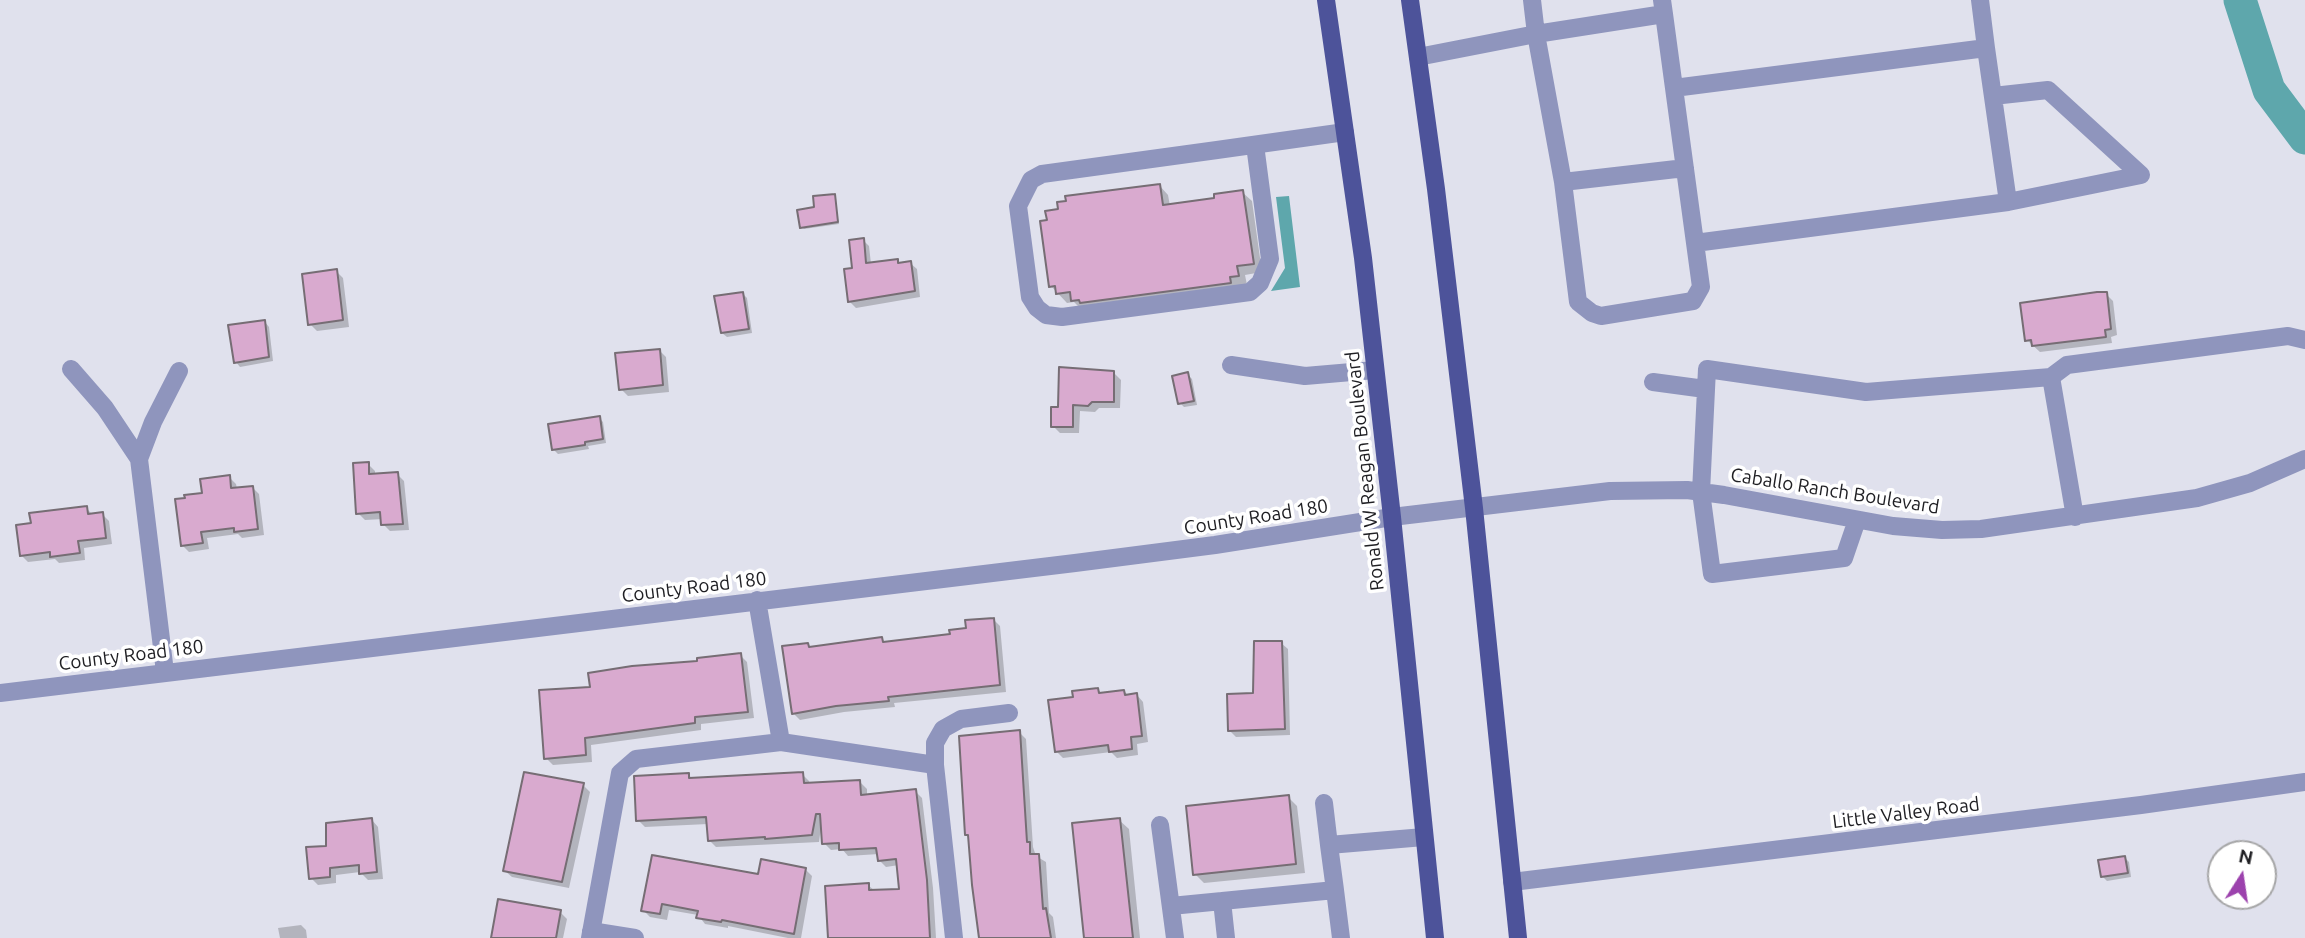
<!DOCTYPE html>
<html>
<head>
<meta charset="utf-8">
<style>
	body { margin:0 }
	#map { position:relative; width:2305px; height:938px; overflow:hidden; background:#e0e1ed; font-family:Ubuntu,sans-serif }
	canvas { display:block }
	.north { position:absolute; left:2207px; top:840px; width:70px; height:70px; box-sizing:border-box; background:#fff; border:2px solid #a6a6a7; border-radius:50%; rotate:12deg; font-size:19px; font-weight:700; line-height:28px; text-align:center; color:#202024 }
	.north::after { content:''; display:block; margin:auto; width:24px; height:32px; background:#9c42ad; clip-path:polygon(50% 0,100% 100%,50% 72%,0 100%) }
</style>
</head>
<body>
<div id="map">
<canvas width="2305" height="938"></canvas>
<div class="north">N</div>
</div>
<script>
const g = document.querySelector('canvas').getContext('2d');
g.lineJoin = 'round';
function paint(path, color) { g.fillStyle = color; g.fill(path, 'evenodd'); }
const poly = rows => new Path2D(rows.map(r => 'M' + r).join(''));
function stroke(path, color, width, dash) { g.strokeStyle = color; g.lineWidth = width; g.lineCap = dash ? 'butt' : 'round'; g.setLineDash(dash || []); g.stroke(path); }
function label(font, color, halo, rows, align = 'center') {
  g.font = font + ' Ubuntu,sans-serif'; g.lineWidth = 7; g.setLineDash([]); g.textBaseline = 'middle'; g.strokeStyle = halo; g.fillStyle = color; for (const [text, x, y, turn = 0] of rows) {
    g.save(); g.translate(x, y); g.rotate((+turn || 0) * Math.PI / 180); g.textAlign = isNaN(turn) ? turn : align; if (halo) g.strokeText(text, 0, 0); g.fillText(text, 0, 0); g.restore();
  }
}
const water = poly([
	[1289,196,1300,287,1271,291,1285,268,1276,197]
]);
const shadow = poly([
	[1159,185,1168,195,1170,206,1216,199,1242,192,1252,201,1262,272,1245,275,1247,285,1082,310,1074,302,1067,303,1051,286],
	[834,195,839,224,804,229,802,227,816,208],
	[863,240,869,246,871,264,897,261,901,264,910,263,917,269,920,297,856,308,850,302],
	[336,271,343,278,349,327,317,331,310,324],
	[743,294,747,298,752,333,727,337,722,333],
	[2106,294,2113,301,2117,335,2111,337,2112,343,2040,352,2027,340],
	[265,322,269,327,273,361,240,367,236,362],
	[659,350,666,357,669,392,628,396,621,389],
	[1114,373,1121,380,1120,408,1099,408,1095,412,1080,411,1079,433,1060,433,1053,426,1060,409],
	[1187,374,1192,379,1197,405,1184,407,1180,403],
	[599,418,603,422,606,443,588,446,589,449,558,454,553,449],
	[368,464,375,471,375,475,397,474,404,481,409,530,390,531,383,524,383,519,365,520,358,513],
	[229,477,236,484,237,489,252,487,259,494,264,535,242,538,238,534,207,538,209,549,189,552,182,545,204,494],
	[86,508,93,515,102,514,109,521,112,544,84,548,85,560,59,563,55,559,28,562,21,555,33,524],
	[993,619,1000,626,1006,692,894,703,895,707,844,712,800,720,793,713,808,645,812,649,882,639,885,643,951,636],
	[1281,643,1288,649,1290,735,1236,737,1230,731,1255,695],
	[740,655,747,662,754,718,701,724,701,730,591,745,592,762,553,765,546,758,592,688,699,662],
	[1098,690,1102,694,1124,691,1129,696,1137,695,1143,702,1148,742,1137,744,1138,755,1117,758,1111,752,1063,758,1056,751,1075,699],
	[1019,732,1026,739,1033,847,1036,856,1046,862,1049,913,1053,917,1056,938,981,938,970,838,967,834],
	[802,774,809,781,810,784,860,782,867,789,867,796,915,791,922,798,933,888,936,938,830,938,868,885,876,892,901,891,899,865,886,867,879,860,879,854,848,856,842,849,831,850,824,843,821,827,819,842,716,847,709,840,708,824,645,827,638,820,689,775,693,780],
	[583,785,590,792,569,888,512,877,505,871],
	[1288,797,1297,806,1305,873,1204,883,1195,874],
	[372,820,378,827,383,879,368,880,360,872,336,875,336,883,318,885,311,878],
	[1119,820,1129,829,1140,938,1086,938],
	[653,857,760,876,805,869,812,876,801,938,788,938,728,926,728,928,705,924,698,915,669,910,667,920,650,917,643,910],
	[2125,858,2129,862,2131,877,2107,881,2102,876],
	[560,912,567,919,563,938,492,938],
	[301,925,306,930,307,938,280,938,278,928]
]);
const river = poly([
	[2240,0,2269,90,2305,138]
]);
const building = poly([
	[1160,184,1163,205,1214,198,1214,194,1243,190,1254,264,1237,266,1239,276,1230,277,1231,283,1080,303,1079,300,1071,301,1070,292,1056,294,1055,286,1049,287,1040,221,1047,220,1045,211,1058,209,1057,202,1066,201,1065,196,1160,184],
	[835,194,838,222,800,228,797,210,814,207,813,196,835,194],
	[864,238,866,263,898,259,898,263,911,261,915,291,848,302,844,269,852,268,849,240,864,238],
	[337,269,343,320,308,325,302,274,337,269],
	[743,292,749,329,721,333,714,296,743,292],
	[2097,292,2107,292,2111,329,2105,330,2106,337,2032,346,2031,340,2025,341,2020,303,2097,292],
	[265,320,269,357,234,363,228,325,265,320],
	[660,349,663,385,619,390,615,353,660,349],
	[1059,367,1114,371,1114,402,1092,402,1088,406,1073,405,1073,427,1051,427,1051,407,1058,407,1059,367],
	[1188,372,1194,401,1178,404,1172,376,1188,372],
	[600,416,603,439,585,442,585,445,552,450,548,424,600,416],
	[369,462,369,474,398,472,403,524,381,525,380,512,356,514,353,463,369,462],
	[230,475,231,488,253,486,258,529,234,532,234,528,201,532,203,543,181,546,175,499,185,498,184,495,202,493,200,479,230,475],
	[87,506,88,514,103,512,106,538,78,541,80,553,50,557,50,552,20,556,16,525,31,523,29,513,87,506],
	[994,618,1000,685,888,697,889,701,836,706,792,714,782,646,808,643,809,647,882,637,883,642,950,634,949,630,966,628,965,620,994,618],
	[1254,641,1282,641,1285,729,1228,731,1227,694,1253,693,1254,641],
	[741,653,748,712,695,717,695,723,585,738,586,755,544,759,539,690,590,687,588,673,632,666,697,661,697,658,741,653],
	[1098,688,1099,693,1124,690,1125,695,1137,693,1142,736,1131,737,1132,749,1109,752,1108,745,1055,752,1048,700,1073,697,1072,691,1098,688],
	[1020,730,1027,842,1030,842,1030,854,1039,854,1043,909,1046,908,1051,938,979,938,972,885,968,835,965,835,959,736,1020,730],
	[524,772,584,783,562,882,503,871,524,772],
	[803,772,804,783,860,780,861,795,916,789,927,880,930,938,828,938,825,886,869,883,869,890,899,889,896,859,878,861,876,848,839,850,839,843,822,844,820,814,816,814,812,835,765,839,765,837,708,841,706,817,636,821,634,776,689,773,689,778,803,772],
	[1289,795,1296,864,1193,875,1186,806,1289,795],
	[372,818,377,872,359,874,359,865,330,868,330,877,309,879,306,847,326,846,326,823,372,818],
	[1120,818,1133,938,1084,938,1072,823,1120,818],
	[652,855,758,874,761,859,806,868,794,934,722,920,721,922,696,918,698,911,662,904,660,914,641,911,652,855],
	[2125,856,2128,873,2101,877,2098,860,2125,856],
	[498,899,561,910,556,938,491,938,498,899]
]);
const minor = poly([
	[1662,0,1664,14,1674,88,1701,287,1693,301,1601,316,1592,313,1578,302,1563,182,1536,34,1664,14],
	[1980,0,1986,48],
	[1418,57,1536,34,1532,0],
	[1674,88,1986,48,2008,202,1695,243],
	[1993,96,2048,90,2141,175,2008,202],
	[1255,145,1270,259,1260,283,1250,292,1062,317,1046,315,1037,308,1030,297,1018,206,1031,180,1042,174,1217,150,1345,132],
	[1563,182,1685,168],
	[1231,365,1305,376,1375,370],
	[71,369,105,408,139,459,165,672],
	[1653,382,1705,389],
	[139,459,153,422,179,371],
	[2075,517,2051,377,2067,365,2288,336,2305,340],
	[1857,520,1844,558,1712,574,1701,492,1707,369,1866,392,2051,377],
	[757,600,781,742],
	[0,693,1075,563,1215,545,1392,517,1610,491,1687,490,1724,495,1893,526,1942,530,1981,529,2197,498,2250,483,2305,459],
	[935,765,935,743,943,729,961,719,1009,713],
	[1324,803,1329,845],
	[1160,825,1175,938],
	[1512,882,2141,805,2305,782],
	[1335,890,1341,938],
	[1222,901,1226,938],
	[1171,906,1335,890,1329,845,1424,837],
	[591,931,635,938],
	[590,938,620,773,636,759,781,742,935,765,954,938]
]);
const major = poly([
	[1326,0,1363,258,1392,517,1435,938],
	[1410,0,1436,189,1474,508,1518,938]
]);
const streetNames = [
	["Ronald W Reagan Boulevard",1365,471,-96],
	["Caballo Ranch Boulevard",1835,491,9],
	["County Road 180",1256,517,-9],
	["County Road 180",694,587,-7],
	["County Road 180",131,655,-7],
	["Little Valley Road",1906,813,-7]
];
paint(water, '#5ea7ac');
paint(shadow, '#0003');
stroke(river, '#5ea7ac', 33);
paint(building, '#d9aacf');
stroke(building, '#766d74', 2);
stroke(minor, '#8f95bd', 18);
stroke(major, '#4d539a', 18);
label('19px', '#202024', '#fff', streetNames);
</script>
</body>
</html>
